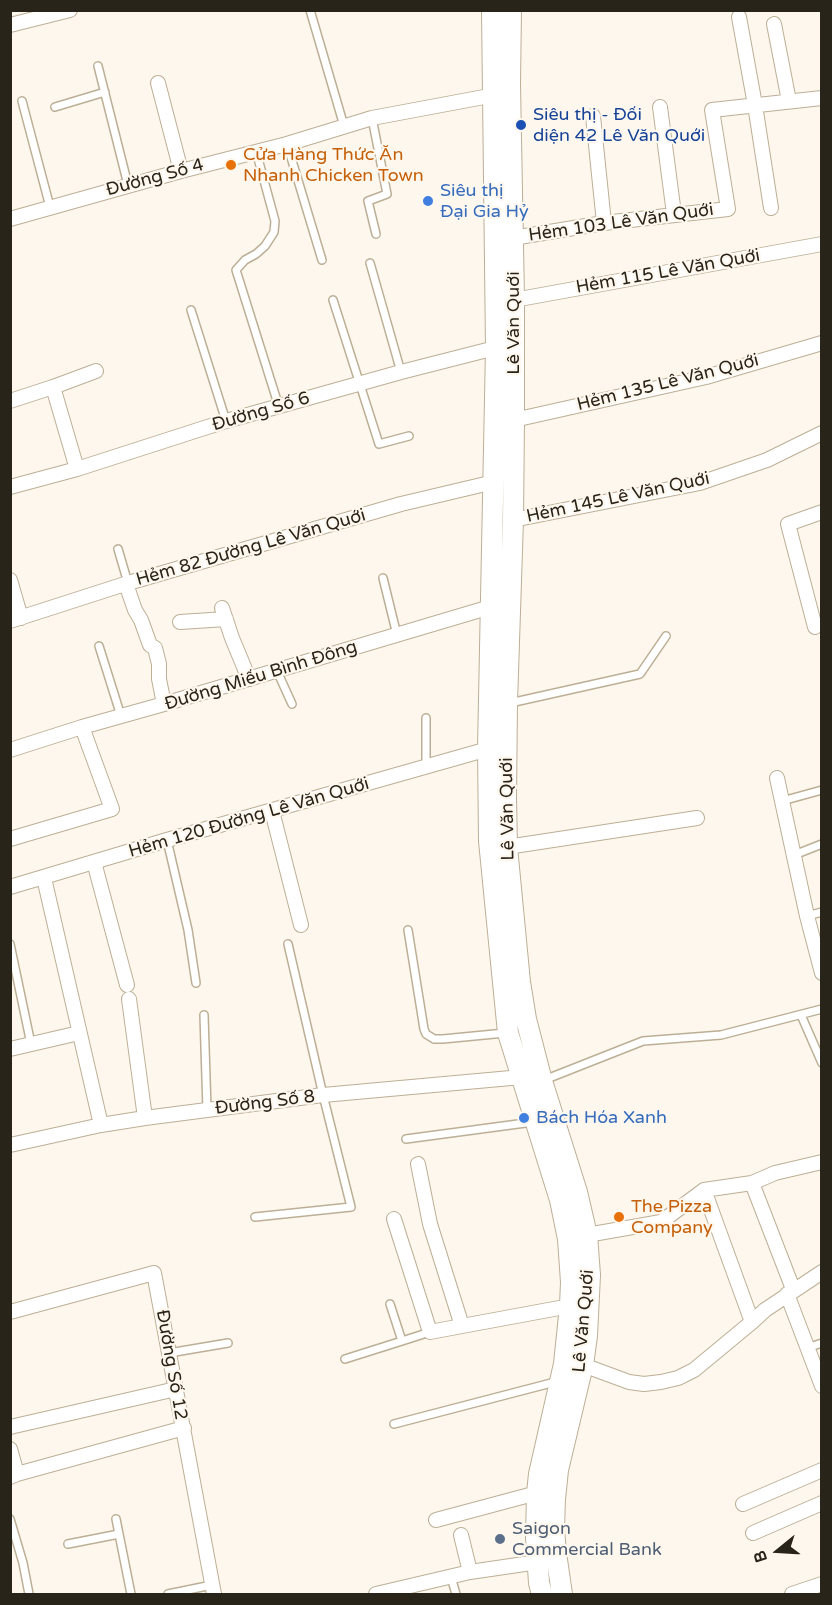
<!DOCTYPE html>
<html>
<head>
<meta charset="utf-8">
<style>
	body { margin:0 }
	#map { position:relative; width:832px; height:1605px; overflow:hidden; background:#fdf7ed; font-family:"Varela Round",sans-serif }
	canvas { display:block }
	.frame { position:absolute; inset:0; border:12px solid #29241a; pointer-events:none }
	.north { position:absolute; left:748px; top:1521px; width:60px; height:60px; -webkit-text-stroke:4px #fdf7ed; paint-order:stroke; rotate:252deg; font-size:16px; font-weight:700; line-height:24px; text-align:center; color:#29241a }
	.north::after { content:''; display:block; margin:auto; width:21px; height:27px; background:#29241a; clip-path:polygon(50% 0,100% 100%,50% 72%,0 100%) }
</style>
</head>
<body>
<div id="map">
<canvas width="832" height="1605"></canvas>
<div class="frame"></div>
<div class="north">B</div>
</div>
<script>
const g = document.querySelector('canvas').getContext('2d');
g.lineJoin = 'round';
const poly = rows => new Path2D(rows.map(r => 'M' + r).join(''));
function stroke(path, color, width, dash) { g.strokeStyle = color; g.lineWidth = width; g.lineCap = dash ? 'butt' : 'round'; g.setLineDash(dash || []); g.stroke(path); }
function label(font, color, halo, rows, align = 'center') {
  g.font = font + ' "Varela Round",sans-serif'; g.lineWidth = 4.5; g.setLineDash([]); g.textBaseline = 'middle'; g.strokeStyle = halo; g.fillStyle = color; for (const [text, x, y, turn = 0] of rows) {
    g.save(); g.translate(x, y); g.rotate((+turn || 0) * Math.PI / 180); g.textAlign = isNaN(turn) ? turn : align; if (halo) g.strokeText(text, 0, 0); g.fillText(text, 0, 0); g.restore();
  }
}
const lane = poly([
	[310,10,344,126],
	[98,66,128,185],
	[22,101,50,207],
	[55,107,105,92],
	[372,118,387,194,368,201,376,234],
	[287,144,322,260],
	[256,151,275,221,274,232,265,246,256,254,245,260,236,270,279,407],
	[370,263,401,372],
	[333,300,379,444,409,436],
	[191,310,226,421],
	[118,549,128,583],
	[383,578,397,635],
	[99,646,121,716],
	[277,671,292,704],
	[510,703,640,674,666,636],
	[426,718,426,768],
	[782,801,822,790],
	[167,840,188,930,196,983],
	[794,855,822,844],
	[807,916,822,912],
	[408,930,424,1029,426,1034,434,1039,443,1039,505,1033],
	[10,944,31,1044],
	[204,1015,207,1110],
	[801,1015,822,1063],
	[544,1080,643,1041,721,1035,822,1009],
	[406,1139,533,1122],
	[255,1217,351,1207,323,1095,288,944],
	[390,1304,402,1341,430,1332],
	[807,1348,822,1343],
	[169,1353,228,1343],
	[345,1359,402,1341],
	[394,1424,559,1381],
	[10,1519,23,1563,29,1594],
	[116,1519,131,1594],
	[68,1544,119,1534],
	[451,1577,456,1594],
	[168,1594,212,1585]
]);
const street = poly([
	[739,17,755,105,771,208],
	[774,24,789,101],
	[10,25,70,10],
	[158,83,181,171],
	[660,107,674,214],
	[593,116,604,223],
	[10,219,181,171,287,144,372,118,500,94],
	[513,238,604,223,728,209,712,110,822,98],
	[514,300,822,244],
	[10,401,53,387],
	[514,420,706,377,822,343],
	[77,469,53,387,96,371],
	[10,487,77,469,226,421,401,372,503,346],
	[513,520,700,483,767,460,822,433],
	[10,580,21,618],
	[126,584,135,610,141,620,150,645,155,648,159,664,159,679,164,704],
	[222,608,232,638,249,679],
	[10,621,128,583,401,504,494,482],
	[180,622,226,619],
	[815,627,788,524,822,512],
	[10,750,82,727,164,704,497,605],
	[777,778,807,916,822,973],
	[272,811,301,925],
	[10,839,112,809,82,727],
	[507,847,697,818],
	[94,862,127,985],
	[44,878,101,1125],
	[10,887,167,840,488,749],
	[129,999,145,1118],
	[10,1049,79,1033],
	[10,1145,101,1125,145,1118,323,1095,522,1077],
	[418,1164,430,1224,462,1326,570,1306],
	[752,1183,793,1289],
	[704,1190,752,1322],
	[394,1219,430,1332,462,1326],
	[587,1235,661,1222,704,1190,752,1183,775,1173,822,1162],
	[787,1294,822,1386],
	[10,1312,154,1273,214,1594],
	[583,1365,629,1382,644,1384,661,1382,678,1378,694,1370,752,1322,765,1310,822,1272],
	[10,1427,176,1389],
	[10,1449,17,1474],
	[10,1477,17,1474,184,1428],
	[743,1504,822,1470],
	[436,1520,537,1493],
	[753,1533,822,1503],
	[461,1535,470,1572],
	[376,1594,470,1572,538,1562],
	[792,1594,822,1584]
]);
const secondary = poly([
	[492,10,496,348,488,749,489,841,508,1033,560,1200,568,1239,571,1282,570,1306,564,1364,539,1474,537,1493,536,1538,539,1583,542,1594],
	[511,10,510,84,514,300,514,420,513,520,507,703,506,798,507,847,520,982,526,1019,542,1081,577,1192,587,1235,590,1275,587,1336,583,1365,558,1470,555,1499,554,1529,556,1553,562,1594]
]);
const markers = [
	[521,125,6,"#1a4fb4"],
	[231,165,6,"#e8710a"],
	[428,201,6,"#3f7fe0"],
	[524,1118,6,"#3f7fe0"],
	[619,1217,6,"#e8710a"],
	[500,1539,6,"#5c6f8a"]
];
const transitNames = [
	["Siêu thị - Đối",533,115],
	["diện 42 Lê Văn Quới",533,136]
];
const foodNames = [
	["Cửa Hàng Thức Ăn",243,155],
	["Nhanh Chicken Town",243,176],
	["The Pizza",631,1207],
	["Company",631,1228]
];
const streetNames = [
	["Đường Số 4",155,178,-15],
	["Hẻm 103 Lê Văn Quới",621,223,-8],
	["Hẻm 115 Lê Văn Quới",668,272,-10],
	["Lê Văn Quới",514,323,-90],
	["Hẻm 135 Lê Văn Quới",668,383,-14],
	["Đường Số 6",261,412,-16],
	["Hẻm 145 Lê Văn Quới",618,498,-12],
	["Hẻm 82 Đường Lê Văn Quới",251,548,-16],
	["Đường Miếu Bình Đông",261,676,-17],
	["Lê Văn Quới",508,809,-91],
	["Hẻm 120 Đường Lê Văn Quới",249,818,-16],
	["Đường Số 8",265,1103,-7],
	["Lê Văn Quới",584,1321,-85],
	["Đường Số 12",171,1365,80]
];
const shopNames = [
	["Siêu thị",440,191],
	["Đại Gia Hỷ",440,212],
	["Bách Hóa Xanh",536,1118]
];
const serviceNames = [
	["Saigon",512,1529],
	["Commercial Bank",512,1550]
];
stroke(lane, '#bdaf96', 10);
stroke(street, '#bdaf96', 16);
stroke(secondary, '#bdaf96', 22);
stroke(lane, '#fff', 7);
stroke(street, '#fff', 14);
stroke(secondary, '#fff', 20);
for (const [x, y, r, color] of markers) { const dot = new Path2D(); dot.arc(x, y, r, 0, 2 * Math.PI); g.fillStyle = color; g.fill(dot); stroke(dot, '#fdf7ed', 2); }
label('18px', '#164399', '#fdf7ed', transitNames, 'left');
label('18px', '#c56008', '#fdf7ed', foodNames, 'left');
label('18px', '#29241a', '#fdf7ed', streetNames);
label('18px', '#366cbe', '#fdf7ed', shopNames, 'left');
label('18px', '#4e5e75', '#fdf7ed', serviceNames, 'left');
</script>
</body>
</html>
